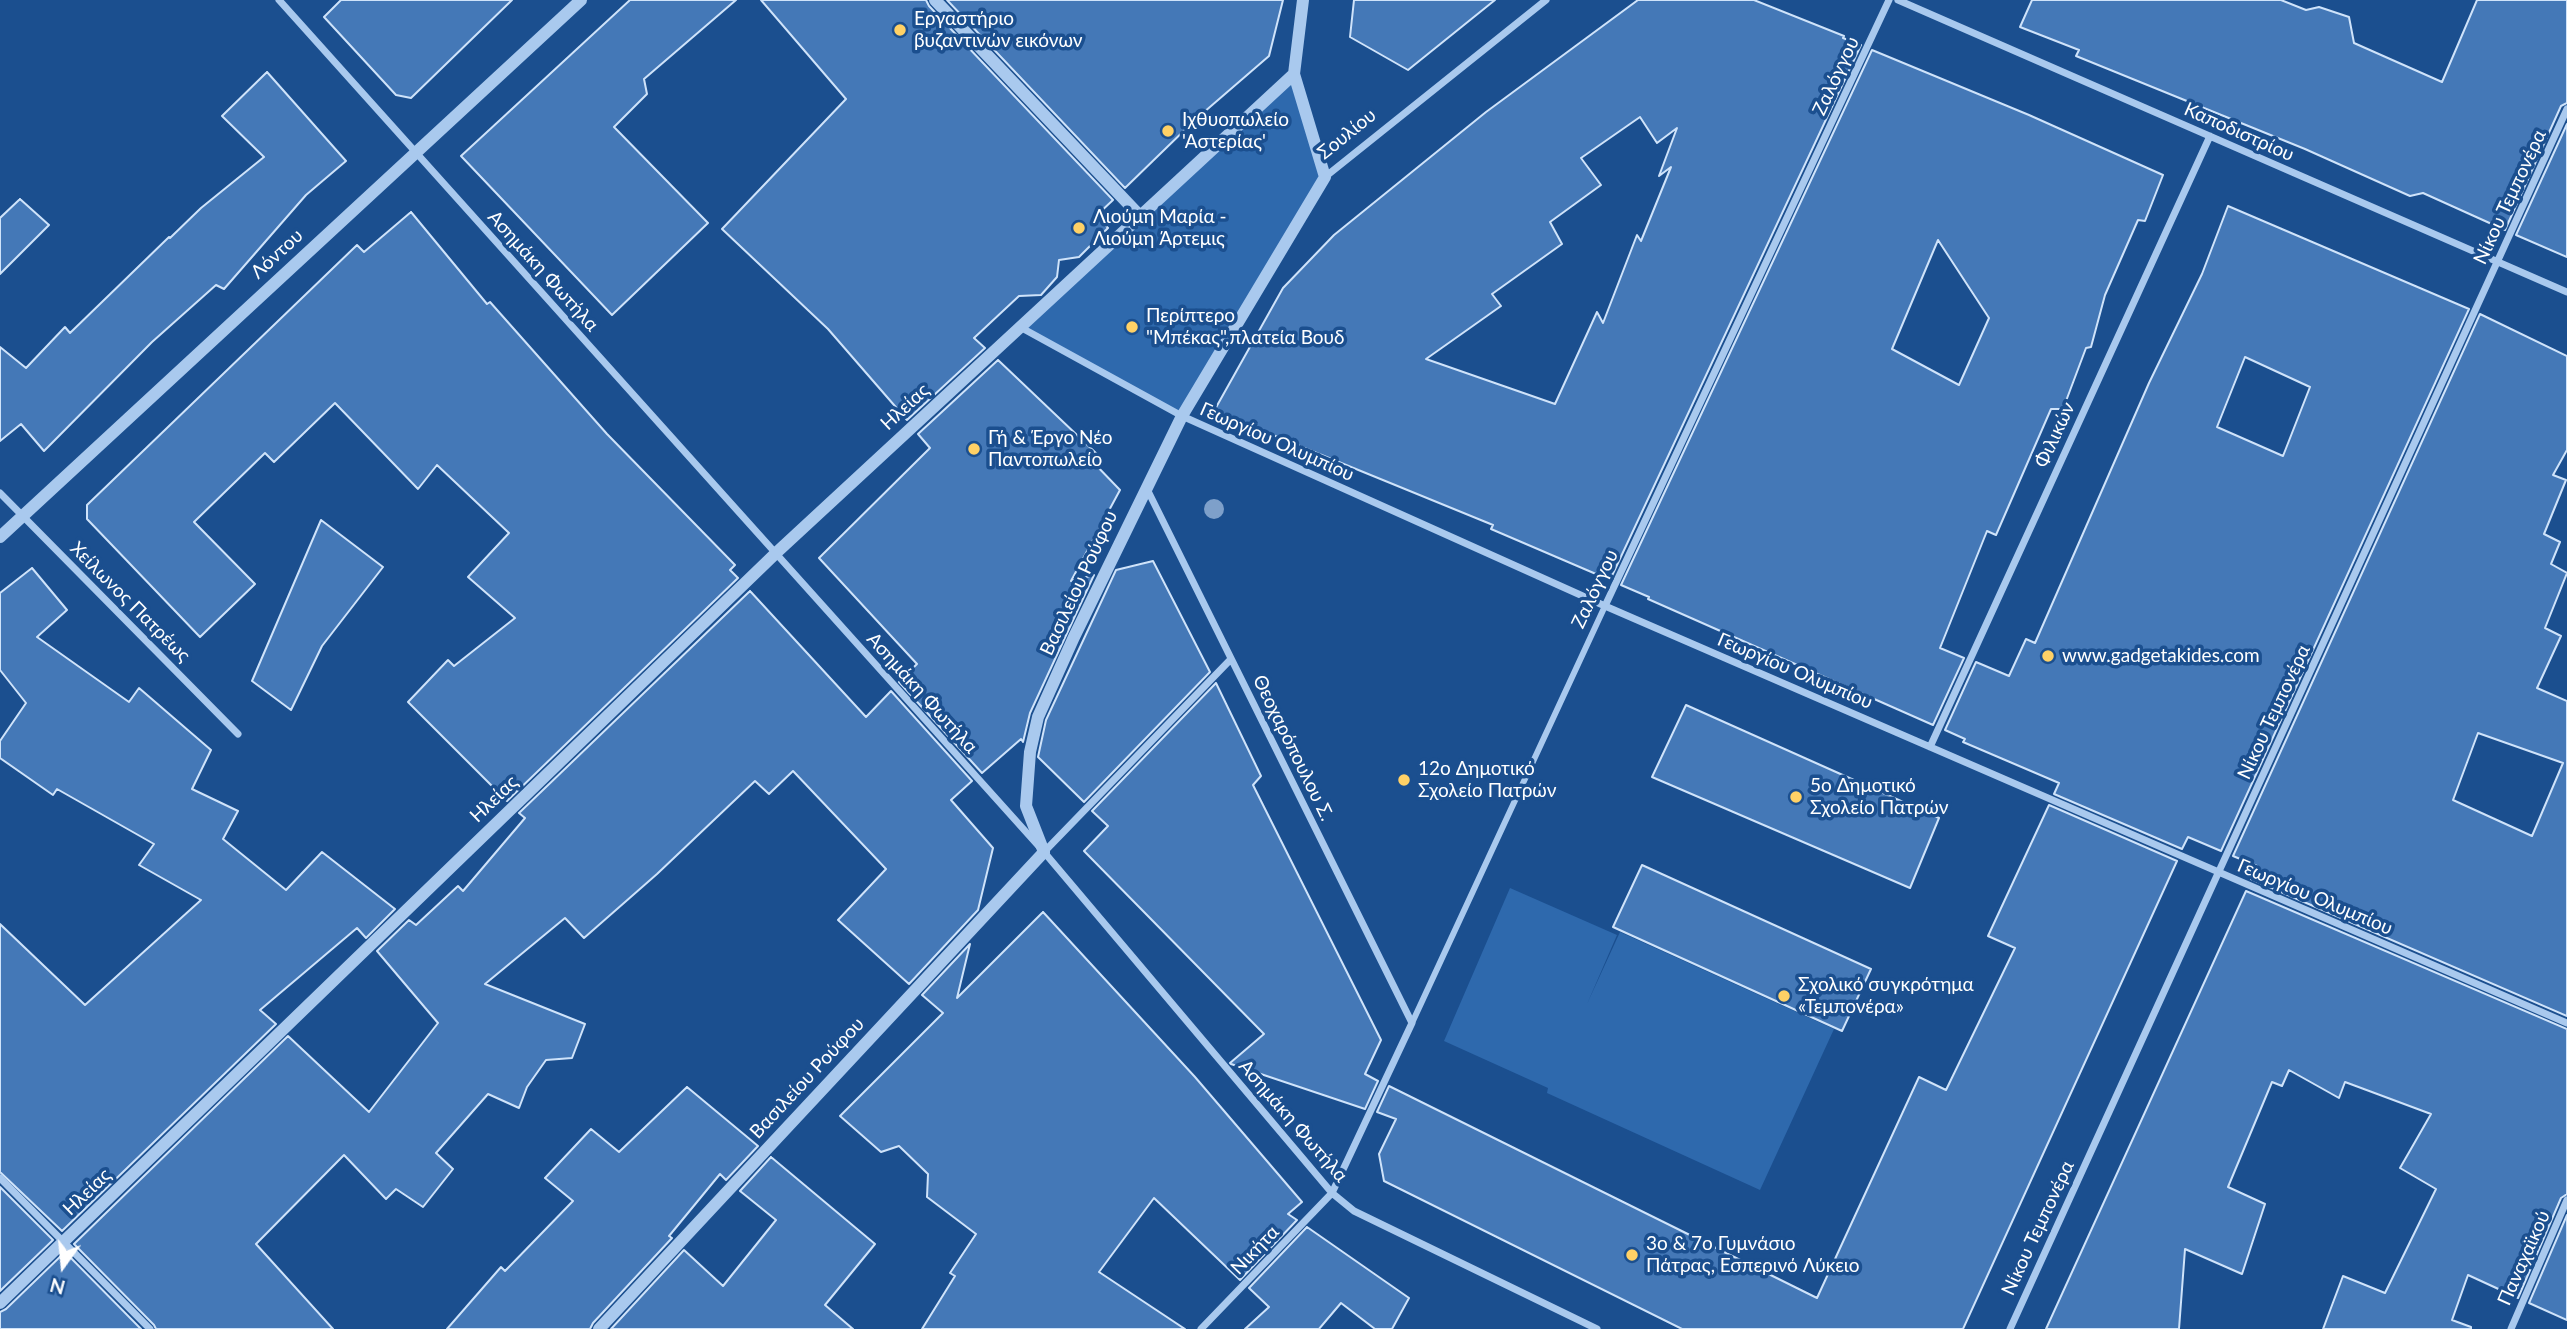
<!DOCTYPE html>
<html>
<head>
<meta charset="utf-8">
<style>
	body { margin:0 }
	#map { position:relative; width:2567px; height:1329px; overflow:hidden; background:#1b4f8f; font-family:Lato,sans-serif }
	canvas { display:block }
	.north { position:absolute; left:28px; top:1231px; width:70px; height:70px; -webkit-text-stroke:5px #1b4f8f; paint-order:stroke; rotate:195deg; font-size:19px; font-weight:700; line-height:28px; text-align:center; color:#fff }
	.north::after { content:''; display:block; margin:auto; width:24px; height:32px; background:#fff; clip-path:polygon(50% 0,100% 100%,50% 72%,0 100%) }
</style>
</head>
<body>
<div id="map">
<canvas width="2567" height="1329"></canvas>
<div class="north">N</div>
</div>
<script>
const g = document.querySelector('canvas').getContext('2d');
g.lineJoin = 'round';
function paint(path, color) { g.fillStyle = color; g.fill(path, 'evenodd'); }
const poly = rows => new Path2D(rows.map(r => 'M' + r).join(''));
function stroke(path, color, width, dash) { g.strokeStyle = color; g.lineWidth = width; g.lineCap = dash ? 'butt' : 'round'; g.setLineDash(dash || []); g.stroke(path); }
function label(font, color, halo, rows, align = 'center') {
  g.font = font + ' Lato,sans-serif'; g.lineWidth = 7; g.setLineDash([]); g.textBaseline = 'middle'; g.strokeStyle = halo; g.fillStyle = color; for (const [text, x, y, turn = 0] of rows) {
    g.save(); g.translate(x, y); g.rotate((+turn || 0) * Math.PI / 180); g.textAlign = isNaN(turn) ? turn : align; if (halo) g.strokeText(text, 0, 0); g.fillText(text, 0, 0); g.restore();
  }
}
const green = poly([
	[1294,74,1325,177,1182,416,1020,327],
	[1510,888,1617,935,1587,1004,1620,932,1834,1029,1760,1190,1547,1093,1548,1088,1444,1041]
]);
const building = poly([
	[341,0,512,0,411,98,396,95,324,17,341,0],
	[630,0,736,0,644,79,647,94,614,127,708,223,612,315,461,156,630,0],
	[761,0,926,0,929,6,1113,200,1097,215,1108,228,1079,257,1059,260,1057,277,1041,295,1019,296,974,338,985,348,907,420,828,329,722,229,846,99,761,0],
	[947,0,1283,0,1269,56,1196,119,1125,188,947,0],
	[1354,0,1495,0,1408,70,1350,37,1354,0],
	[1638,0,1754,0,1844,36,1843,38,1861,45,1610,580,1491,529,1493,525,1214,411,1283,288,1334,235,1486,112,1638,0],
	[1640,117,1657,143,1677,128,1659,176,1671,167,1641,241,1637,235,1603,323,1597,312,1555,404,1426,359,1501,306,1492,294,1562,244,1550,222,1601,185,1581,158,1640,117],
	[2032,0,2281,0,2306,10,2319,7,2349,17,2354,43,2442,82,2477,0,2567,0,2567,103,2561,106,2505,230,2423,193,2410,196,2305,149,2076,56,2079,50,2020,27,2032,0],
	[1872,50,2029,115,2163,175,2145,221,2138,220,2105,295,2091,347,2086,348,2063,409,2051,409,1996,535,1987,531,1940,648,1964,658,1933,725,1648,599,1649,597,1621,585,1872,50],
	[1938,240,1989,318,1959,385,1892,349,1938,240],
	[267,72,346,161,306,195,224,289,216,285,152,342,44,451,21,424,0,441,0,347,26,368,65,327,70,333,169,237,170,238,201,208,264,157,222,116,267,72],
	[2567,124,2567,257,2516,235,2567,124],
	[20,199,49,225,0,274,0,218,20,199],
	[2228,206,2469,309,2221,851,2188,837,2182,849,2054,794,2059,783,1963,742,1965,739,1945,730,1976,662,2009,676,2026,639,2035,643,2149,383,2202,274,2228,206],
	[2245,357,2310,387,2283,456,2217,427,2245,357],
	[411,212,487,304,490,302,607,434,735,565,730,570,738,578,507,801,408,702,448,660,454,666,515,618,468,577,509,533,437,465,418,489,335,403,274,462,265,453,194,522,255,584,200,637,87,519,87,505,357,245,364,252,411,212],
	[2480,314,2567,356,2567,450,2553,475,2566,480,2544,534,2560,542,2551,564,2567,573,2545,628,2561,636,2537,688,2567,701,2567,1016,2251,879,2257,866,2233,856,2480,314],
	[2478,733,2563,763,2532,836,2453,800,2478,733],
	[998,360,1098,455,1092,461,1120,490,1071,581,1094,575,1030,713,1023,742,1021,739,982,773,899,682,917,664,819,558,930,448,918,434,998,360],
	[321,520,383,567,322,646,291,710,252,681,321,520],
	[1153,561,1210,672,1084,802,1038,757,1046,720,1116,570,1153,561],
	[32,568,67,610,37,637,129,702,139,688,211,750,192,789,238,811,223,839,286,890,322,852,395,909,366,938,357,928,260,1010,276,1024,62,1231,0,1172,0,924,85,1005,201,900,139,865,154,844,57,789,53,795,0,758,0,741,26,703,0,670,0,593,32,568],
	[750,591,866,717,891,691,972,781,951,800,993,848,978,910,909,984,838,920,886,869,793,771,769,794,755,781,657,874,584,938,565,918,485,984,585,1024,572,1058,546,1060,527,1087,519,1108,488,1094,436,1153,453,1169,423,1207,396,1189,386,1199,344,1155,256,1244,333,1329,156,1329,154,1325,74,1244,288,1036,369,1112,438,1023,377,951,409,920,416,925,458,886,463,891,525,818,519,813,750,591],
	[1216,683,1261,776,1253,785,1381,1040,1365,1074,1378,1081,1365,1109,1231,1064,1230,1063,1264,1034,1084,851,1108,826,1092,811,1216,683],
	[1686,705,1939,818,1910,888,1652,777,1686,705],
	[2049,805,2177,861,1963,1329,1682,1329,1384,1181,1379,1154,1396,1119,1377,1112,1389,1086,1817,1298,1919,1077,1946,1090,2015,948,1988,936,2049,805],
	[1642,865,1871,969,1842,1031,1613,927,1642,865],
	[2246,891,2567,1029,2567,1194,2561,1198,2518,1298,2468,1275,2452,1320,2471,1327,2471,1329,2323,1329,2343,1276,2385,1293,2436,1189,2400,1168,2431,1114,2345,1082,2339,1098,2289,1070,2282,1086,2272,1082,2228,1187,2265,1204,2242,1274,2185,1249,2179,1329,2046,1329,2246,891],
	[1043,912,1195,1077,1302,1202,1288,1214,1297,1220,1240,1280,1154,1198,1099,1272,1185,1329,922,1329,955,1276,950,1273,976,1234,927,1197,928,1174,899,1146,881,1152,840,1116,943,1013,922,995,970,944,957,998,1043,912],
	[687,1087,758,1146,726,1180,720,1174,669,1236,672,1238,593,1323,590,1329,447,1329,501,1267,505,1271,573,1201,545,1178,591,1129,619,1152,687,1087],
	[771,1157,875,1244,825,1305,853,1329,611,1329,684,1250,723,1286,776,1220,740,1191,771,1157],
	[0,1187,53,1240,0,1291,0,1187],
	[2567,1215,2567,1320,2529,1303,2567,1215],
	[1307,1227,1409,1298,1392,1329,1375,1329,1341,1303,1319,1329,1245,1329,1269,1307,1249,1288,1307,1227],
	[65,1252,141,1329,0,1329,0,1312,6,1309,65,1252]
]);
const pedestrian = poly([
	[1412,1023,1605,606]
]);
const minor = poly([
	[279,0,1044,852,1332,1193,1354,1211,1597,1329],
	[1898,0,2567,292],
	[1325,177,1546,0],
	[1020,327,1182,416,1605,606,2567,1023],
	[1146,487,1412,1023,1332,1193,1201,1329],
	[0,493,238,734],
	[1605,606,1889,0],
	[1930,747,2210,136],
	[1044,852,1231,659],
	[0,1178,150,1329],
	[2010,1329,2567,109],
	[2511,1329,2567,1200]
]);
const tertiary = poly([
	[935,0,1139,215],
	[0,537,581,0],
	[0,1303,776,553,1294,74],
	[599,1329,1044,852,1026,806,1030,752,1038,717,1074,637,1182,416,1325,177,1294,74,1303,0]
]);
const trees = [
	[1214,509]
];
const markers = [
	[900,30,7,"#ffd166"],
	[1168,131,7,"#ffd166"],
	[1079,228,7,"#ffd166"],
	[1132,327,7,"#ffd166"],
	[974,449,7,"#ffd166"],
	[2048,656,7,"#ffd166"],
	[1404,780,7,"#ffd166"],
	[1796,797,7,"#ffd166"],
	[1784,996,7,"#ffd166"],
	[1632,1255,7,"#ffd166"]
];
const poiNames = [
	["Εργαστήριο",914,19],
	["βυζαντινών εικόνων",914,41],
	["Ιχθυοπωλείο",1182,120],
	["'Αστερίας'",1182,142],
	["Λιούμη Μαρία -",1093,217],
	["Λιούμη Άρτεμις",1093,239],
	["Περίπτερο",1146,316],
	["\"Μπέκας\",πλατεία Βουδ",1146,338],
	["Γή & Έργο Νέο",988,438],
	["Παντοπωλείο",988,460],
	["www.gadgetakides.com",2062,656],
	["12ο Δημοτικό",1418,769],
	["Σχολείο Πατρών",1418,791],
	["5ο Δημοτικό",1810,786],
	["Σχολείο Πατρών",1810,808],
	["Σχολικό συγκρότημα",1798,985],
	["«Τεμπονέρα»",1798,1007],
	["3ο & 7ο Γυμνάσιο",1646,1244],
	["Πάτρας, Εσπερινό Λύκειο",1646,1266]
];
const streetNames = [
	["Ζαλόγγου",1836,76,-65],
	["Καποδιστρίου",2239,132,24],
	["Σουλίου",1347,134,-39],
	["Νίκου Τεμπονέρα",2510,197,-65],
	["Λόντου",277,254,-43],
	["Ασημάκη Φωτήλα",543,271,48],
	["Ηλείας",905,407,-43],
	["Φιλικών",2055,435,-65],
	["Γεωργίου Ολυμπίου",1277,442,24],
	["Βασιλείου Ρούφου",1079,583,-65],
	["Ζαλόγγου",1595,589,-65],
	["Χείλωνος Πατρέως",130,602,45],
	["Γεωργίου Ολυμπίου",1795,671,23],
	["Ασημάκη Φωτήλα",922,693,48],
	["Νίκου Τεμπονέρα",2274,712,-65],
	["Θεοχαρόπουλου Σ.",1293,748,64],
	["Ηλείας",494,799,-44],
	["Γεωργίου Ολυμπίου",2315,897,23],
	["Βασιλείου Ρούφου",807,1078,-47],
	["Ασημάκη Φωτήλα",1293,1121,49],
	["Ηλείας",87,1192,-44],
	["Νίκου Τεμπονέρα",2038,1228,-65],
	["Νικήτα",1255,1250,-46],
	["Παναχαϊκού",2524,1258,-66]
];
paint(green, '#2e69ad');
paint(building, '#4478b7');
stroke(building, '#cfe3fa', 2);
stroke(pedestrian, '#a9c9ee', 6);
stroke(minor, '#a9c9ee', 7);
stroke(tertiary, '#a9c9ee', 12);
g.fillStyle = '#7ea0ca';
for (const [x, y] of trees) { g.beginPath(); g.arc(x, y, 10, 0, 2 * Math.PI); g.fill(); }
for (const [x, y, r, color] of markers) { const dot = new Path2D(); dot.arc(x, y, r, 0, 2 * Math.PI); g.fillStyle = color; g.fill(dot); stroke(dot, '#1b4f8f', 2.5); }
label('19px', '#fff', '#1b4f8f', poiNames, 'left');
label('19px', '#fff', '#1b4f8f', streetNames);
</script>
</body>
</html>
